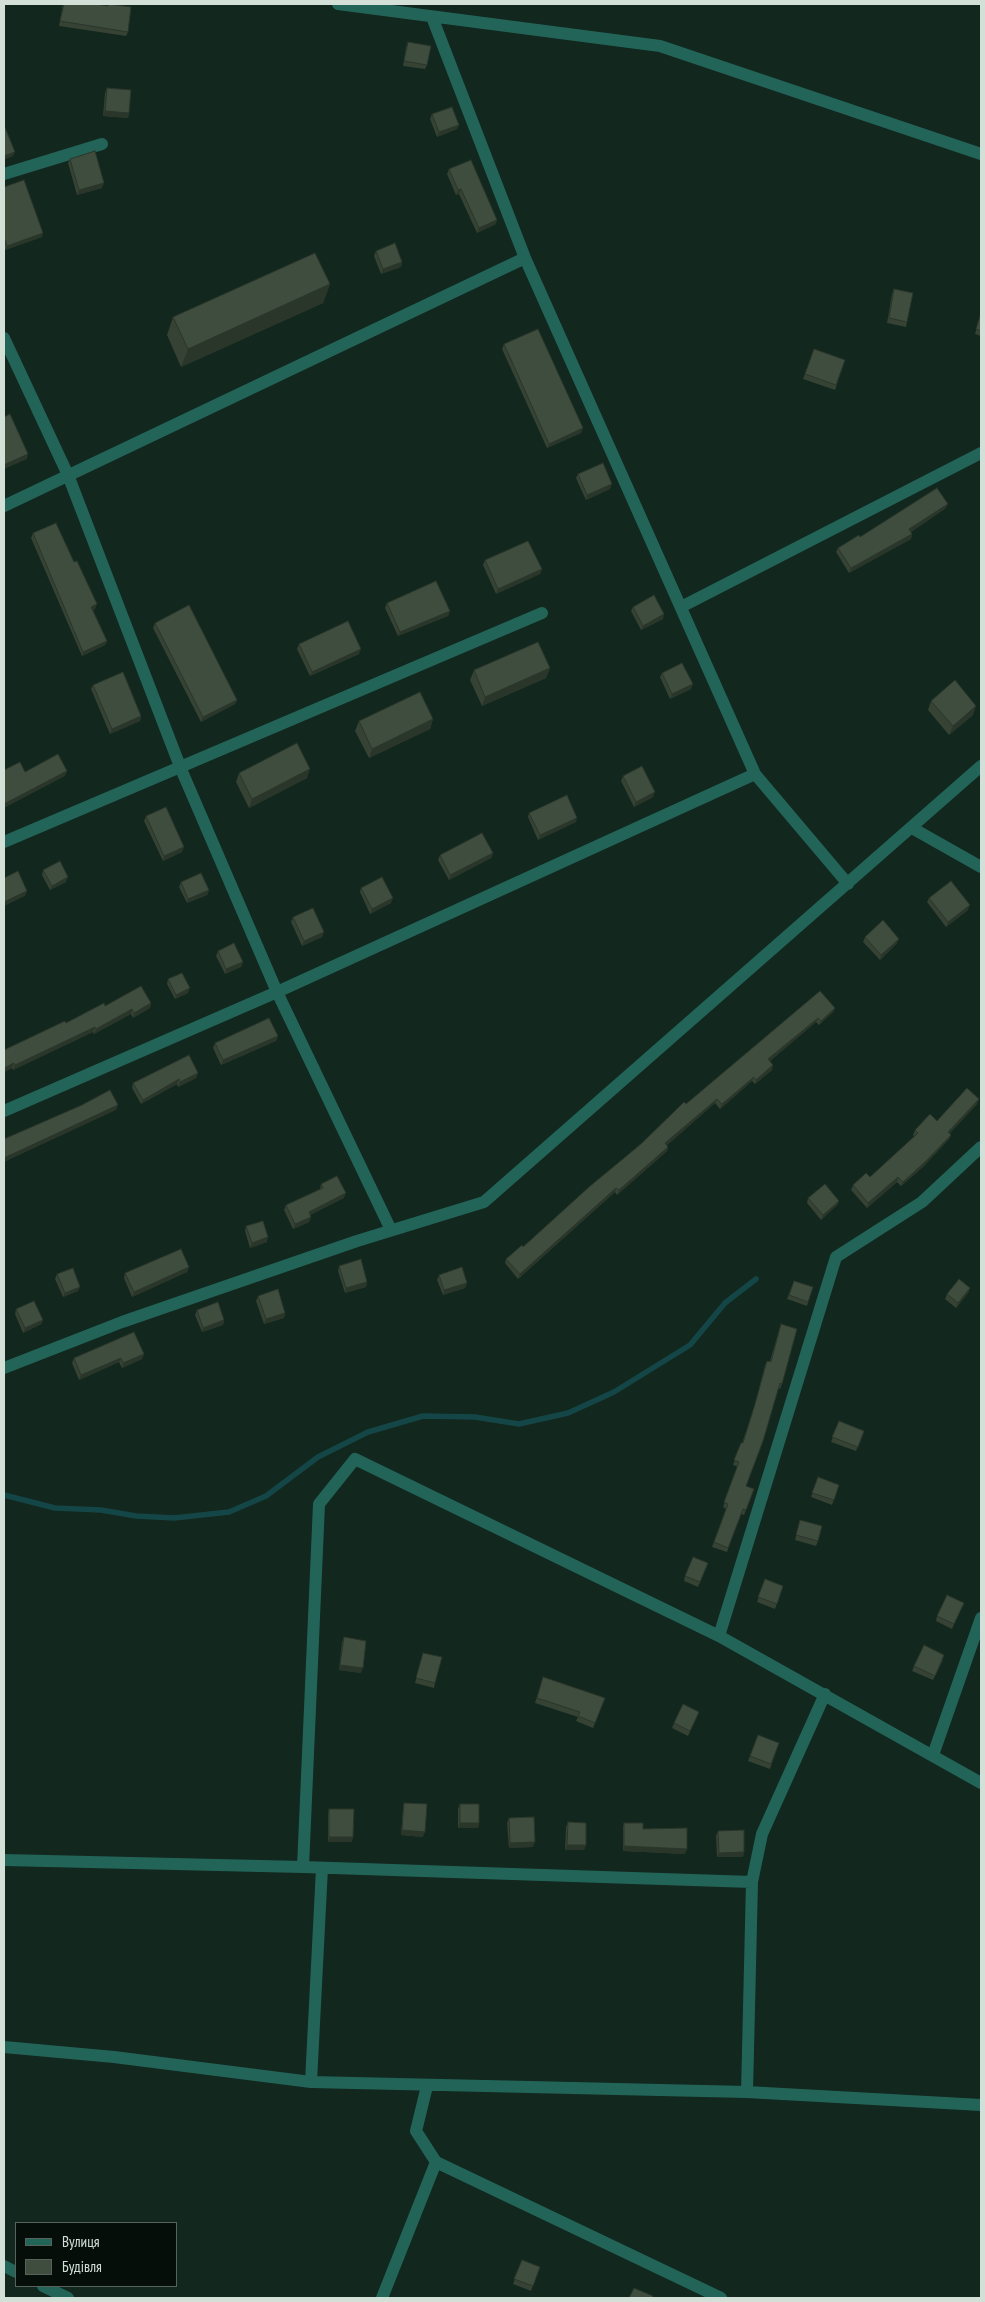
<!DOCTYPE html>
<html>
<head>
<meta charset="utf-8">
<style>
	body { margin:0 }
	#map { position:relative; width:985px; height:2302px; overflow:hidden; background:#12271d; font-family:"PT Sans Narrow",sans-serif }
	canvas { display:block }
	.frame { position:absolute; inset:0; border:5px solid #d3e0d8; pointer-events:none }
	.legend { position:absolute; left:15px; top:2222px; width:162px; height:65px; box-sizing:border-box; background:#060e09; border:1px solid #58625c; margin:0; padding:6px 9px; list-style:none; font-size:15px; color:#d3e0d8 }
	.legend li { display:flex; align-items:center; gap:10px; height:25px }
	.legend b { width:25px; border:1px solid #58625c }
</style>
</head>
<body>
<div id="map">
<canvas width="985" height="2302"></canvas>
<div class="frame"></div>
<ul class="legend">
<li><b style="height:6px;background:#236459"></b>Вулиця</li>
<li><b style="height:14px;background:#3e4d3d"></b>Будівля</li>
</ul>
</div>
<script>
const g = document.querySelector('canvas').getContext('2d');
g.lineJoin = 'round';
const poly = rows => new Path2D(rows.map(r => 'M' + r).join(''));
function stroke(path, color, width, dash) { g.strokeStyle = color; g.lineWidth = width; g.lineCap = dash ? 'butt' : 'round'; g.setLineDash(dash || []); g.stroke(path); }
function paint(path, color) { g.fillStyle = color; g.fill(path, 'evenodd'); }
const stream = poly([
	[4,1495,55,1508,101,1510,136,1516,174,1518,229,1512,266,1496,318,1457,368,1432,423,1416,475,1417,519,1424,568,1413,614,1392,690,1345,725,1303,756,1279]
]);
const minor = poly([
	[338,4,660,46,981,154],
	[432,17,525,258,755,774,848,884],
	[4,174,102,144],
	[4,338,68,475,181,769,277,992,391,1230],
	[4,506,525,258],
	[681,607,981,453],
	[912,828,981,867],
	[4,842,542,613],
	[4,1111,277,992,755,774],
	[4,1368,122,1322,357,1241,484,1202,981,766],
	[719,1636,836,1257,922,1202,981,1147],
	[933,1755,981,1618],
	[4,1860,303,1867,752,1882],
	[303,1867,319,1504,355,1459,719,1636,981,1783],
	[4,2047,114,2057,311,2082,747,2092,981,2105],
	[311,2082,322,1868],
	[427,2086,416,2131,436,2162,721,2298],
	[747,2092,752,1882,762,1834,825,1694],
	[4,2266,16,2272],
	[43,2286,68,2298],
	[382,2298,436,2162]
]);
const wall = poly([
	[63,4,96,4,108,6,128,32,126,36,59,26],
	[408,42,427,65,425,69,403,66,406,47],
	[107,88,129,113,128,118,103,116,105,93],
	[432,114,459,125,457,129,437,137,430,119],
	[70,159,102,188,77,195,68,163],
	[449,169,496,224,477,233,459,194,456,195,447,174],
	[4,187,42,237,5,250,4,246],
	[376,251,402,262,401,267,381,274,374,256],
	[330,284,323,303,181,367,167,335,173,317],
	[894,289,907,322,906,327,887,323,892,294],
	[981,312,981,336,975,334],
	[504,344,583,428,581,433,547,448,502,349],
	[814,349,845,360,835,390,803,379],
	[578,474,610,489,586,500,576,478],
	[946,508,911,532,912,534,911,539,849,573,836,552,838,548,860,537],
	[33,533,95,609,93,610,107,641,105,645,82,656,31,538],
	[485,560,542,569,540,574,496,594,483,565],
	[387,603,450,611,448,616,398,636,385,608],
	[633,607,663,619,641,630,631,611],
	[155,623,237,700,235,704,201,722,153,628],
	[299,644,359,654,310,676,297,649],
	[550,668,546,678,482,706,470,680,474,670],
	[662,673,691,689,670,699,660,677],
	[93,685,141,716,140,721,110,734,91,689],
	[931,701,973,715,949,735,928,710],
	[433,719,430,729,369,758,355,731,359,721],
	[239,773,307,778,249,808,236,782],
	[623,776,653,797,634,807,621,781],
	[529,813,576,822,538,840,528,817],
	[146,816,182,852,163,861,144,821],
	[493,853,491,858,449,880,438,860,440,855],
	[43,870,66,882,50,890,42,875],
	[181,882,209,890,207,895,187,903,179,887],
	[361,888,391,903,370,914,360,892],
	[929,898,968,910,946,927,927,902],
	[293,917,324,932,322,937,302,946,291,922],
	[865,937,897,943,880,960,863,942],
	[218,951,243,962,241,967,225,974,216,956],
	[168,979,188,993,175,999,167,984],
	[820,991,835,1008,833,1012,819,1025,816,1022,770,1061,772,1070,755,1084,752,1081,720,1109,715,1103,667,1145,668,1147,667,1151,617,1195,615,1192,518,1279,505,1263,506,1259,523,1247,686,1104],
	[151,1003,150,1008,133,1018,131,1014,94,1034,93,1032,13,1070,12,1068,4,1072,4,1050,105,1006],
	[278,1036,276,1041,221,1065,213,1048,215,1043],
	[198,1073,196,1078,178,1087,177,1084,141,1104,132,1088,133,1083],
	[979,1099,977,1104,950,1133,951,1135,949,1139,923,1167,901,1186,897,1182,867,1208,851,1190,853,1185,870,1177,915,1137,913,1135,915,1130,937,1121],
	[321,1184,344,1198,310,1215,311,1217,309,1222,293,1229,284,1210,286,1205,320,1189],
	[808,1198,839,1201,837,1205,821,1220,807,1203],
	[246,1226,267,1242,250,1248,245,1231],
	[339,1266,367,1282,366,1287,345,1293,338,1271],
	[189,1267,187,1272,132,1297,124,1278,125,1273],
	[57,1274,78,1291,63,1297,55,1279],
	[439,1275,467,1283,465,1288,443,1295,437,1280],
	[794,1281,813,1287,807,1306,787,1299],
	[970,1288,968,1293,956,1308,945,1299,947,1294],
	[258,1296,285,1313,284,1318,264,1324,256,1301],
	[16,1309,43,1320,41,1324,23,1333,15,1314],
	[197,1310,224,1320,223,1325,202,1332,195,1315],
	[781,1324,782,1384,780,1389,778,1388,746,1486,754,1489,744,1515,741,1514,727,1552,712,1547,726,1509,723,1507,738,1467,733,1465,741,1443,742,1443,754,1409,765,1365,767,1361,770,1361],
	[144,1354,142,1359,122,1368,119,1362,79,1380,72,1363,74,1358],
	[839,1421,864,1431,856,1451,831,1442],
	[818,1477,839,1485,832,1505,811,1497],
	[800,1520,818,1541,816,1546,795,1540],
	[708,1563,698,1587,684,1581,685,1576],
	[765,1579,783,1586,775,1609,757,1602],
	[964,1603,952,1629,936,1621,937,1616],
	[344,1637,361,1673,339,1670,342,1642],
	[423,1653,435,1683,434,1688,415,1683],
	[943,1660,933,1680,912,1671,914,1666],
	[543,1677,605,1698,593,1728,576,1721,578,1717,535,1703],
	[697,1717,688,1736,672,1728,674,1723],
	[758,1735,779,1743,770,1769,748,1761],
	[404,1803,423,1837,401,1835,403,1808],
	[460,1804,479,1823,478,1828,458,1828,458,1809],
	[329,1809,352,1842,328,1842,328,1814],
	[509,1818,533,1847,509,1848,507,1823],
	[568,1822,586,1845,584,1850,565,1850,566,1827],
	[624,1823,643,1829,685,1854,623,1851,623,1827],
	[718,1831,744,1852,743,1857,717,1857,716,1836],
	[522,2260,540,2267,531,2291,513,2284]
]);
const shadedWall = poly([
	[105,111,129,113,128,118,103,116],
	[459,125,457,129,437,137,439,132],
	[15,152,13,156,4,160,4,156],
	[104,183,102,188,77,195,79,190],
	[461,189,459,194,456,195,458,190],
	[497,220,496,224,477,233,479,228],
	[43,233,42,237,5,250,7,246],
	[402,262,401,267,381,274,383,269],
	[330,284,323,303,181,367,188,349],
	[583,428,581,433,547,448,549,444],
	[28,454,27,459,4,469,4,465],
	[612,484,610,489,586,500,587,495],
	[948,504,946,508,908,534,909,529],
	[912,534,911,539,849,573,851,568],
	[542,569,540,574,496,594,498,589],
	[97,604,95,609,89,612,91,607],
	[450,611,448,616,398,636,400,632],
	[664,614,663,619,641,630,643,626],
	[107,641,105,645,82,656,83,652],
	[361,649,359,654,310,676,312,672],
	[550,668,546,678,482,706,485,697],
	[693,684,691,689,670,699,672,694],
	[237,700,235,704,201,722,203,717],
	[976,706,973,715,949,735,953,726],
	[141,716,140,721,110,734,112,729],
	[433,719,430,729,369,758,372,749],
	[310,769,307,778,249,808,252,799],
	[67,771,65,776,4,808,4,804],
	[655,792,653,797,634,807,636,802],
	[577,818,576,822,538,840,540,835],
	[184,847,182,852,163,861,164,856],
	[493,853,491,858,449,880,450,875],
	[68,877,66,882,50,890,52,886],
	[209,890,207,895,187,903,188,899],
	[27,891,25,896,4,906,4,902],
	[393,898,391,903,370,914,372,909],
	[970,905,968,910,946,927,948,922],
	[324,932,322,937,302,946,304,941],
	[899,939,897,943,880,960,881,955],
	[243,962,241,967,225,974,226,969],
	[190,988,188,993,175,999,176,995],
	[151,1003,150,1008,133,1018,134,1013],
	[835,1008,833,1012,819,1025,821,1021],
	[132,1009,131,1014,94,1034,96,1029],
	[818,1018,816,1022,766,1064,768,1059],
	[95,1027,93,1032,13,1070,15,1065],
	[278,1036,276,1041,221,1065,223,1060],
	[14,1063,12,1068,4,1072,4,1068],
	[773,1065,772,1070,755,1084,756,1080],
	[198,1073,196,1078,178,1087,180,1082],
	[754,1077,752,1081,720,1109,722,1104],
	[179,1079,177,1084,141,1104,143,1100],
	[717,1099,715,1103,664,1148,665,1143],
	[979,1099,977,1104,946,1137,948,1132],
	[118,1105,116,1110,4,1162,4,1158],
	[951,1135,949,1139,923,1167,901,1186,903,1182],
	[668,1147,667,1151,617,1195,619,1190],
	[898,1177,897,1182,867,1208,868,1203],
	[616,1188,615,1192,518,1279,520,1274],
	[346,1193,344,1198,307,1216,309,1212],
	[839,1201,837,1205,821,1220,823,1215],
	[311,1217,309,1222,293,1229,295,1224],
	[268,1237,267,1242,250,1248,252,1243],
	[189,1267,187,1272,132,1297,134,1292],
	[367,1282,366,1287,345,1293,346,1288],
	[467,1283,465,1288,443,1295,444,1290],
	[80,1287,78,1291,63,1297,65,1293],
	[970,1288,968,1293,956,1308,958,1303],
	[285,1313,284,1318,264,1324,266,1319],
	[43,1320,41,1324,23,1333,25,1328],
	[224,1320,223,1325,202,1332,203,1328],
	[144,1354,142,1359,122,1368,123,1363],
	[121,1358,119,1362,79,1380,81,1375],
	[340,1665,363,1668,361,1673,339,1670],
	[460,1823,479,1823,478,1828,458,1828],
	[402,1830,425,1832,423,1837,401,1835],
	[329,1837,353,1837,352,1842,328,1842],
	[535,1842,533,1847,509,1848,510,1843],
	[567,1845,586,1845,584,1850,565,1850],
	[624,1846,687,1849,685,1854,623,1851],
	[744,1852,743,1857,717,1857,719,1853]
]);
const building = poly([
	[64,4,96,4,108,6,109,4,131,7,128,32,60,21,64,4],
	[408,42,431,46,427,65,404,61,408,42],
	[107,88,131,90,129,113,105,111,107,88],
	[452,107,459,125,439,132,432,114,452,107],
	[4,125,15,152,4,156,4,125],
	[95,151,104,183,79,190,70,159,95,151],
	[471,160,497,220,479,228,461,189,458,190,449,169,471,160],
	[24,180,43,233,7,246,4,237,4,187,24,180],
	[395,243,402,262,383,269,376,251,395,243],
	[315,253,330,284,188,349,173,317,315,253],
	[894,289,913,293,907,322,889,318,894,289],
	[981,313,981,331,976,329,981,313],
	[538,329,583,428,549,444,504,344,538,329],
	[814,349,845,360,836,385,805,374,814,349],
	[10,414,28,454,4,465,4,417,10,414],
	[603,463,612,484,587,495,578,474,603,463],
	[937,488,948,504,909,529,912,534,851,568,838,548,859,535,860,537,937,488],
	[56,523,74,562,77,561,97,604,91,607,107,641,83,652,33,533,56,523],
	[528,541,542,569,498,589,485,560,528,541],
	[436,581,450,611,400,632,387,603,436,581],
	[654,595,664,614,643,626,633,607,654,595],
	[189,605,237,700,203,717,155,623,189,605],
	[348,621,361,649,312,672,299,644,348,621],
	[538,642,550,668,485,697,474,670,538,642],
	[682,663,693,684,672,694,662,673,682,663],
	[123,672,141,716,112,729,93,685,123,672],
	[955,680,976,706,953,726,931,701,955,680],
	[420,692,433,719,372,749,359,721,420,692],
	[297,743,310,769,252,799,239,773,297,743],
	[58,754,67,771,4,804,4,770,20,762,25,772,58,754],
	[642,766,655,792,636,802,623,776,642,766],
	[567,795,577,818,540,835,529,813,567,795],
	[166,807,184,847,164,856,146,816,166,807],
	[482,833,493,853,450,875,440,855,482,833],
	[60,861,68,877,52,886,43,870,60,861],
	[18,871,27,891,4,902,4,878,18,871],
	[201,873,209,890,188,899,181,882,201,873],
	[382,877,393,898,372,909,361,888,382,877],
	[951,881,970,905,948,922,929,898,951,881],
	[313,908,324,932,304,941,293,917,313,908],
	[883,920,899,939,881,955,865,937,883,920],
	[234,943,243,962,226,969,218,951,234,943],
	[182,973,190,988,176,995,168,979,182,973],
	[141,986,151,1003,134,1013,132,1009,96,1029,95,1027,15,1065,14,1063,4,1068,4,1050,65,1021,66,1023,104,1003,105,1006,141,986],
	[820,991,835,1008,821,1021,818,1018,768,1059,773,1065,756,1080,754,1077,722,1104,717,1099,665,1143,668,1147,619,1190,616,1188,520,1274,506,1259,522,1245,523,1247,589,1187,641,1144,684,1102,686,1104,820,991],
	[269,1018,278,1036,223,1060,215,1043,269,1018],
	[189,1055,198,1073,180,1082,179,1079,143,1100,133,1083,189,1055],
	[967,1088,979,1099,948,1132,951,1135,925,1162,903,1182,898,1177,868,1203,853,1185,866,1173,870,1177,918,1133,915,1130,930,1114,937,1121,967,1088],
	[110,1090,118,1105,4,1158,4,1139,82,1105,110,1090],
	[337,1176,346,1193,309,1212,311,1217,295,1224,286,1205,323,1188,321,1184,337,1176],
	[825,1184,839,1201,823,1215,808,1198,825,1184],
	[263,1221,268,1237,252,1243,246,1226,263,1221],
	[181,1249,189,1267,134,1292,125,1273,181,1249],
	[361,1259,367,1282,346,1288,339,1266,361,1259],
	[462,1267,467,1283,444,1290,439,1275,462,1267],
	[73,1268,80,1287,65,1293,57,1274,73,1268],
	[959,1279,970,1288,958,1303,947,1294,959,1279],
	[794,1281,813,1287,808,1302,789,1295,794,1281],
	[278,1289,285,1313,266,1319,258,1296,278,1289],
	[34,1301,43,1320,25,1328,16,1309,34,1301],
	[218,1302,224,1320,203,1328,197,1310,218,1302],
	[781,1324,797,1329,782,1384,780,1383,763,1441,746,1486,754,1489,746,1510,743,1509,728,1548,714,1542,728,1504,724,1502,739,1462,734,1460,741,1443,743,1443,755,1404,767,1361,771,1362,781,1324],
	[134,1332,144,1354,123,1363,121,1358,81,1375,74,1358,134,1332],
	[839,1421,864,1431,858,1447,832,1437,839,1421],
	[818,1477,839,1485,834,1500,812,1493,818,1477],
	[800,1520,822,1526,818,1541,796,1535,800,1520],
	[693,1557,708,1563,700,1582,685,1576,693,1557],
	[765,1579,783,1586,777,1604,758,1597,765,1579],
	[947,1595,964,1603,954,1624,937,1616,947,1595],
	[344,1637,366,1641,363,1668,340,1665,344,1637],
	[924,1645,944,1655,935,1676,914,1666,924,1645],
	[423,1653,442,1657,435,1683,416,1678,423,1653],
	[543,1677,605,1698,595,1723,578,1716,580,1712,537,1698,543,1677],
	[683,1704,699,1712,690,1731,674,1723,683,1704],
	[758,1735,779,1743,771,1764,750,1756,758,1735],
	[404,1803,427,1804,425,1832,402,1830,404,1803],
	[460,1804,479,1804,479,1823,460,1823,460,1804],
	[329,1809,354,1809,353,1837,329,1837,329,1809],
	[534,1817,535,1842,510,1843,509,1818,534,1817],
	[568,1822,586,1823,586,1845,567,1845,568,1822],
	[624,1823,643,1823,643,1829,687,1828,687,1849,624,1846,624,1823],
	[744,1830,744,1852,719,1853,718,1831,744,1830],
	[522,2260,540,2267,533,2286,514,2279,522,2260],
	[634,2288,653,2296,652,2298,629,2298,634,2288]
]);
stroke(stream, '#154647', 5.5);
stroke(minor, '#236459', 12);
paint(wall, '#354234');
paint(shadedWall, '#2b362b');
paint(building, '#3e4d3d');
stroke(building, '#2b362b', 1);
</script>
</body>
</html>
